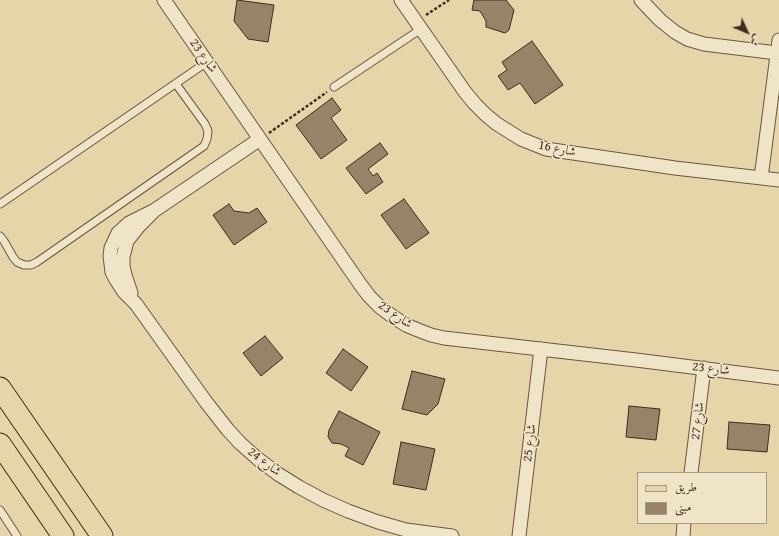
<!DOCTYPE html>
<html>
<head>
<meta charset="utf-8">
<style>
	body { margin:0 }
	#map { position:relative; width:779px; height:536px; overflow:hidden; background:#e6d5a9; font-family:"Gentium Book Plus",Amiri,serif }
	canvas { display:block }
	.legend { position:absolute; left:637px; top:472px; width:130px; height:52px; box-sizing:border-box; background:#efe4c7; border:1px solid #a99a84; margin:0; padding:5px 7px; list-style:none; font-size:12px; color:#412b1f }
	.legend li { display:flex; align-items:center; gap:8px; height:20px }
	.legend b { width:20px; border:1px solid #a99a84 }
	.north { position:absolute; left:727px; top:12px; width:40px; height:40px; -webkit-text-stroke:3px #efe4c7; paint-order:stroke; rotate:134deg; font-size:11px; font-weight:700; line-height:16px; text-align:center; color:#412b1f }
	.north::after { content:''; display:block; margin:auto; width:14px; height:18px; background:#412b1f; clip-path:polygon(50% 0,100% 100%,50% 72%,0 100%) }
</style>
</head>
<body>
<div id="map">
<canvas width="779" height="536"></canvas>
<ul class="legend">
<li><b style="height:5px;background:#e6d5a9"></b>طريق</li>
<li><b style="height:11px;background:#978367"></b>مبنى</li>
</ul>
<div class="north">ش</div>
</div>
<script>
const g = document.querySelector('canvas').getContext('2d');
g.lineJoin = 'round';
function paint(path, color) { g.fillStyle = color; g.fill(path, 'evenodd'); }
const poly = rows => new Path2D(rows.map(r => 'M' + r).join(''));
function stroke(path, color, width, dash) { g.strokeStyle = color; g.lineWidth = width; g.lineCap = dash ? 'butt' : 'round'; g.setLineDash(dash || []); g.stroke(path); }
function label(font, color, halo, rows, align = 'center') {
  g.font = font + ' "Gentium Book Plus",Amiri,serif'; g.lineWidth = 3; g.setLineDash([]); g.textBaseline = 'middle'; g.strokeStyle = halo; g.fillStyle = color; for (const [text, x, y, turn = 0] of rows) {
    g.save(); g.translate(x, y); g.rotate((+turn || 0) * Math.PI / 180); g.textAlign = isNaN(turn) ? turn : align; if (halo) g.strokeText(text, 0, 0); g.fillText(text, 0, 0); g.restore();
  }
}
const building = poly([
	[237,0,274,5,268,42,248,39,234,21,237,0],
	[474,0,506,0,514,10,509,30,505,33,486,27,486,21,480,11,472,10,474,0],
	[532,41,563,85,535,104,520,83,508,90,498,76,507,70,502,62,532,41],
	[332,98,341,110,331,118,347,140,321,159,296,125,332,98],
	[380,143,388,154,368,169,373,176,377,173,383,182,366,194,346,168,380,143],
	[404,199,429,233,406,249,381,215,404,199],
	[229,204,234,211,249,213,257,208,267,222,234,245,213,215,229,204],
	[265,336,283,358,261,376,243,353,265,336],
	[343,349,368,367,351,391,326,373,343,349],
	[412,371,445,379,438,404,427,415,402,409,412,371],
	[629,406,660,409,656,440,626,437,629,406],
	[339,411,380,432,363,465,345,456,349,448,341,444,332,443,328,437,329,430,339,411],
	[729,422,770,425,767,452,727,449,729,422],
	[401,442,435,449,426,490,393,484,401,442]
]);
const path = poly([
	[426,15,449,0],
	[269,133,327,92]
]);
const lane = poly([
	[334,87,421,29],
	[0,204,207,62],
	[0,236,4,241,13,257,17,262,24,265,31,265,37,262,204,146,207,139,208,131,205,124,176,84],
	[0,510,17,536]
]);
const street = poly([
	[164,0,360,284,369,296,380,307,392,316,406,325,418,330,431,335,444,338,636,360,779,378],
	[401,0,465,92,475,104,486,115,497,124,521,139,546,149,675,168,779,180],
	[641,0,660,20,675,32,687,39,704,44,777,53],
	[761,178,779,40],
	[155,210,129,223,118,233,111,248,110,256,112,272,115,278,124,292,136,304,206,402,228,430,240,443,258,459,278,474,299,487,323,500,348,511,378,522,406,530,452,536],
	[131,293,125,275,123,266,123,257,127,241,138,227,155,210,260,139],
	[691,473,704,368],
	[519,536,541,349],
	[683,536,684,523]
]);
const primary = poly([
	[0,388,102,536],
	[0,444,63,536]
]);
const streetNames = [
	["شارع 23",203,56,55],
	["شارع 16",557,149,12],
	["شارع 23",395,315,35],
	["شارع 23",711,369,7],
	["شارع 27",698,421,-83],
	["شارع 25",530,443,-83],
	["شارع 24",264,462,38]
];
paint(building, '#978367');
stroke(building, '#412b1f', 1);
stroke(lane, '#6a5642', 9);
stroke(street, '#6a5642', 15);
stroke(primary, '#412b1f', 23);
stroke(path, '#412b1f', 2.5, [3, 2]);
stroke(lane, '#efe4c7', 7);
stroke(street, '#efe4c7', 13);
stroke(primary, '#e6d5a9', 21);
label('13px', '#412b1f', '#efe4c7', streetNames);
</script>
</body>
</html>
